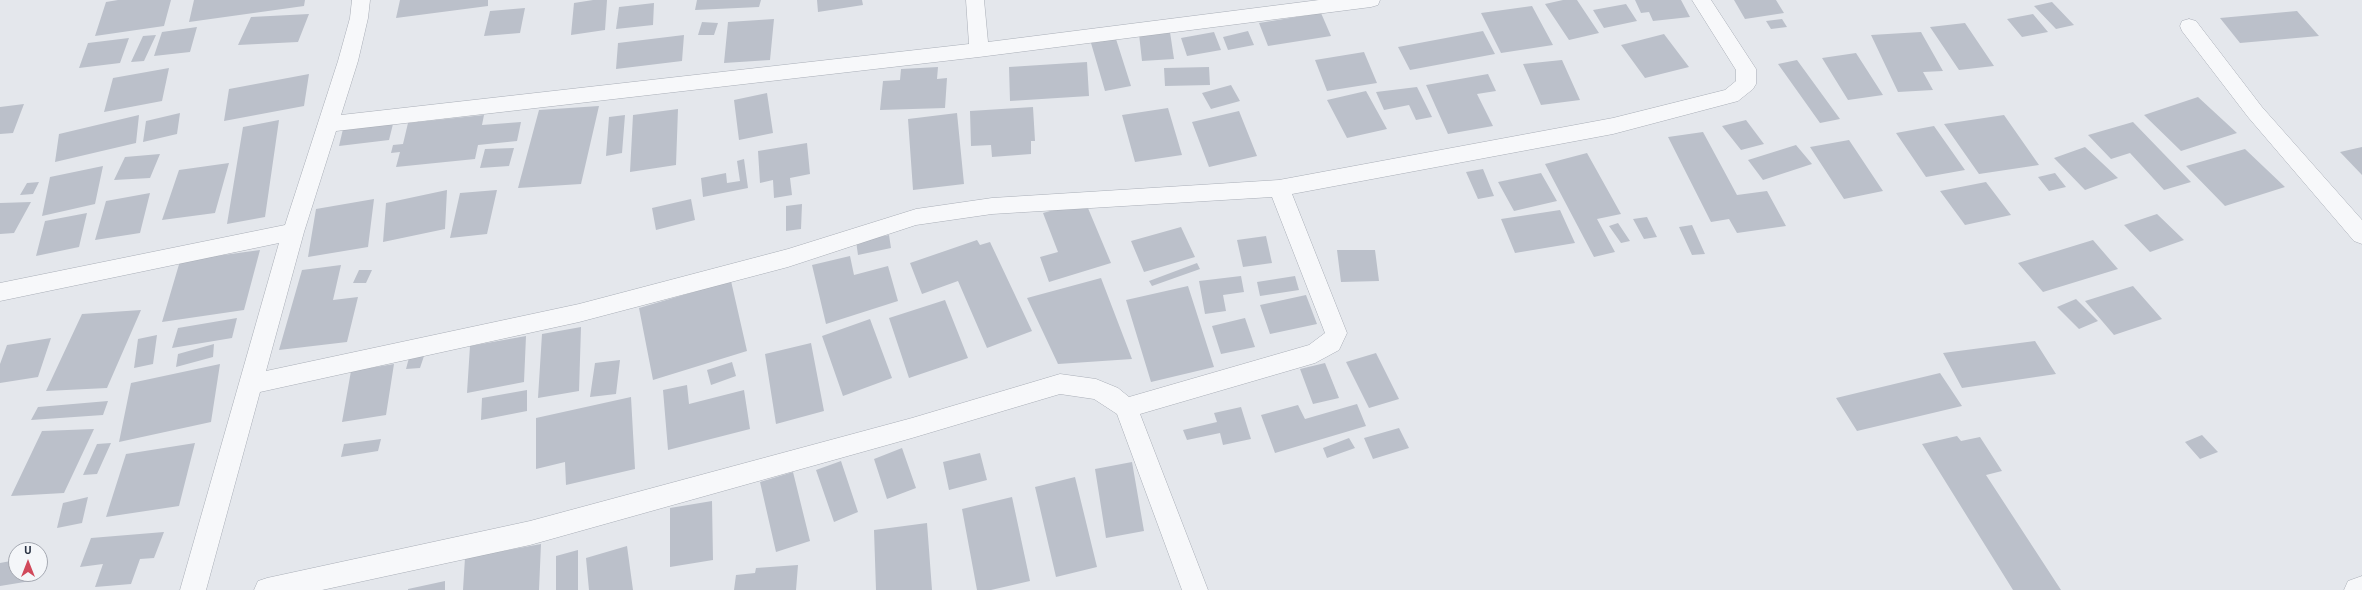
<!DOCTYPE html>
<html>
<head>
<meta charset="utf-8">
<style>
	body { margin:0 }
	#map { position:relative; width:2362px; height:590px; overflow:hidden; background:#e4e7ec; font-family:Roboto,sans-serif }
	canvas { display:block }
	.north { position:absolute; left:8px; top:542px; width:40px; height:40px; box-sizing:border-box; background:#f4f6f9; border:1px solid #a4a8b1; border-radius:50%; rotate:0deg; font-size:11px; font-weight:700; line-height:16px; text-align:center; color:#2b3445 }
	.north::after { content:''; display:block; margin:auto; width:14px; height:18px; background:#d1495b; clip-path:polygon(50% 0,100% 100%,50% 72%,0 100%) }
</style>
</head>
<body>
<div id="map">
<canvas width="2362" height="590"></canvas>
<div class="north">U</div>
</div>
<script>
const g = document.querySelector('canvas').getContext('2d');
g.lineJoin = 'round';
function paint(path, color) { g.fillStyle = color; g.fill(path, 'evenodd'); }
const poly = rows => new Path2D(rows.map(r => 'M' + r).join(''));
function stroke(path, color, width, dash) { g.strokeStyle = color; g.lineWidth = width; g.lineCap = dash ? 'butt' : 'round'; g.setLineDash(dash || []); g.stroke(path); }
const building = poly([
	[118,0,171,0,164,26,95,36,106,2],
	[194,0,305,0,304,6,189,22],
	[400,0,488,0,488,6,396,18],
	[593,0,607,0,605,30,571,35,574,3],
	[697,0,761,0,759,7,695,10],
	[817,0,862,0,863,5,818,12],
	[1563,0,1577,0,1599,33,1569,40,1545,4],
	[1635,0,1681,0,1690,17,1653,21,1649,12,1641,13],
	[1734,0,1776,0,1784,13,1745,19],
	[2052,2,2074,25,2056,29,2034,6],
	[654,3,653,25,616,29,619,7],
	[1626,4,1637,21,1604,28,1593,10],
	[1532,6,1553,45,1501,53,1481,13],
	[525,8,520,33,484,36,490,11],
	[2297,11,2319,36,2240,43,2220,18],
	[1321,13,1331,36,1268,46,1259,23],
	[309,14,298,42,238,45,251,17],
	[2033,14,2048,32,2022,37,2007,19],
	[774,19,770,60,724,63,728,22],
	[1782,19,1787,27,1771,29,1766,21],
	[702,22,718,23,714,35,698,35],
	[1965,23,1994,66,1959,70,1930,27],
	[197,27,190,52,154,56,162,32],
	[1248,31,1254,45,1228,50,1223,37],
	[1483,31,1495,54,1410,70,1398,47],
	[1170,32,1174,59,1142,61,1139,34],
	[1214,32,1221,50,1187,56,1181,38],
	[1921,32,1943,71,1923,72,1933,90,1898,92,1871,35],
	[1664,34,1689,67,1645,78,1621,45],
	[156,35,144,61,131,62,143,36],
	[684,35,682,61,616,69,618,43],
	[129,38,120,63,79,68,88,43],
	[1116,39,1131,86,1105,91,1091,43],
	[1364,52,1377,83,1327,91,1315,60],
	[1856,53,1883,95,1848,100,1822,58],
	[1562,60,1580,100,1541,105,1523,64],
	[1797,60,1840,119,1820,123,1778,64],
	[1087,62,1089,96,1010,101,1009,67],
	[938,67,937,79,947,78,945,108,880,110,883,81,900,80,901,69],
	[1209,67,1210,85,1165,86,1164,68],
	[169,68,162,101,104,112,113,78],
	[309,74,304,106,224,121,229,89],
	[1488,74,1496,91,1477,94,1493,126,1448,134,1426,85],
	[1231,85,1240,101,1211,109,1202,93],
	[1417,87,1432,117,1416,120,1409,105,1384,110,1376,92],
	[1366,91,1387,129,1347,138,1327,100],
	[767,93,773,133,739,140,734,100],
	[2198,97,2237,133,2181,151,2144,115],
	[24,104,13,133,0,134,0,107],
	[599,106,581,184,518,188,539,110],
	[1033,107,1035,141,1031,141,1031,154,992,157,991,145,971,146,970,111],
	[1168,108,1182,155,1135,162,1122,115],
	[678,109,676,165,630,172,633,115],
	[1239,111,1257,156,1209,167,1192,122],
	[180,113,177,134,143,142,146,121],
	[957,113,964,184,913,190,908,119],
	[139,115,136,143,55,162,59,134],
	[484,115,482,125,521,122,517,141,478,145,475,159,396,167,400,152,391,153,393,145,403,144,408,123],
	[625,115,622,153,606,156,609,117],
	[2004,115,2039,165,1979,174,1944,124],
	[279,120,265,217,227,224,243,127],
	[1746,120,1764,144,1741,150,1722,126],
	[2133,122,2191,182,2164,190,2130,153,2111,159,2088,135],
	[393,124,389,140,339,146,343,129],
	[1934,126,1965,170,1926,177,1896,133],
	[1703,132,1737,195,1767,191,1786,226,1737,233,1729,219,1711,222,1668,137],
	[1849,140,1883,191,1844,199,1810,147],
	[807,143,810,174,790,178,792,195,774,198,773,180,760,183,758,151],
	[1796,145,1812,164,1763,180,1748,160],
	[2085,147,2118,178,2085,190,2054,158],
	[2362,147,2362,175,2340,152],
	[514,148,509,166,480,168,485,149],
	[2245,149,2285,187,2225,206,2186,166],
	[1587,153,1621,214,1597,219,1615,252,1594,257,1545,164],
	[160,154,150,178,114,180,125,157],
	[744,159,748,188,703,197,701,178,726,173,727,183,740,181,737,161],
	[229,163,215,213,162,220,179,170],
	[103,166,95,204,42,216,50,177],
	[1483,169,1494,196,1478,199,1466,172],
	[1541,173,1557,201,1514,211,1498,182],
	[2055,173,2066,187,2049,191,2038,177],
	[39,182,33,194,20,195,27,183],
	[1986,182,2011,215,1965,225,1940,191],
	[447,190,445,229,383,242,386,203],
	[497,190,487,234,450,238,460,193],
	[150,193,140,233,95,240,106,201],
	[374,199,368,247,308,257,316,209],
	[691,199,695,220,656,230,652,208],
	[1085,201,1111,263,1049,282,1040,257,1058,252,1043,213],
	[31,202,14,233,0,234,0,203],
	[802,204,801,229,786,231,786,206],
	[1560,210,1575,243,1515,253,1501,219],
	[87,213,79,247,36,256,45,221],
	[2157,214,2184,240,2150,252,2124,225],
	[1647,217,1657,237,1644,239,1633,219],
	[1618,223,1630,241,1621,243,1609,226],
	[1692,225,1705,254,1692,255,1679,227],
	[1181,227,1195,257,1144,272,1131,241],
	[889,235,891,248,858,255,856,241],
	[1266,236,1272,263,1243,267,1237,240],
	[977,240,980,245,990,242,1032,331,987,348,958,281,922,294,910,263],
	[2093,240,2118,269,2043,292,2018,263],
	[260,250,244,310,162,322,180,261],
	[1337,250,1375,250,1379,281,1341,282],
	[850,256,854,275,888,266,898,301,826,324,812,265],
	[1197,263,1200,269,1152,286,1149,281],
	[341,265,333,300,358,297,347,342,279,350,302,270],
	[359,270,372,270,366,283,353,283],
	[1241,276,1244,292,1223,295,1226,311,1205,314,1199,281],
	[1295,276,1299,290,1260,296,1257,282],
	[1101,278,1132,359,1058,364,1027,298],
	[731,281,747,351,653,380,639,308],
	[1188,286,1214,367,1151,382,1126,300],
	[2133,286,2162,319,2114,335,2085,301],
	[1306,295,1317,324,1270,334,1260,305],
	[2076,299,2098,321,2079,329,2057,307],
	[945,300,968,358,909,378,889,318],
	[141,310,107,388,46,391,82,314],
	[237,318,232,338,172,348,178,328],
	[1245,318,1255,347,1221,354,1212,326],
	[870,319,892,378,843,396,822,336],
	[581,327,579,391,538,398,542,334],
	[157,335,153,364,134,368,138,339],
	[526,336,524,382,467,393,470,346],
	[51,338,38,377,0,383,0,364,7,345],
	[2035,341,2056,374,1962,388,1943,353],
	[811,343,824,411,776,424,765,354],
	[214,344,213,357,176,367,178,354],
	[425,353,420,368,406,369,410,354],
	[1376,353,1399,399,1369,408,1346,362],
	[620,360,616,394,590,397,595,363],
	[732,362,736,376,711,385,707,370],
	[1325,363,1339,398,1313,404,1300,369],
	[220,364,211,422,119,442,131,383],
	[394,364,386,415,342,422,351,371],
	[1940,373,1962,406,1857,431,1836,398],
	[687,385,689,404,744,390,750,429,668,450,663,390],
	[527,390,527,411,481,420,482,398],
	[631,397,635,469,566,485,565,462,536,469,536,418],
	[108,401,103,415,31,420,38,407],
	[1357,404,1366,426,1275,453,1261,415,1298,405,1305,419],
	[1241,407,1251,439,1223,445,1220,433,1187,440,1183,430,1217,422,1214,413],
	[1399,428,1409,448,1373,459,1364,438],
	[94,429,64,493,11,496,42,431],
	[2202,435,2218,452,2200,459,2185,442],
	[1957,436,1961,441,1980,437,2002,471,1986,475,2061,590,2013,590,1922,444],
	[1349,438,1355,448,1327,458,1323,448],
	[381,439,378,451,341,457,344,444],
	[111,443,97,474,83,475,97,444],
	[195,443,179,506,106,517,126,454],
	[902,448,916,488,887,499,874,459],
	[980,453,987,480,949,490,943,462],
	[841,461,858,512,834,522,816,470],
	[1132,462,1144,531,1106,538,1095,469],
	[793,472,810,541,776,552,760,482],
	[1075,477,1097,567,1056,577,1035,487],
	[88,497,82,523,57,528,63,503],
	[1012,497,1030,581,991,590,977,590,962,509],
	[712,501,713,560,670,567,670,508],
	[927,523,932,590,876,590,874,530],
	[164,532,154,558,140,559,131,584,95,587,103,564,80,567,91,538],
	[541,544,539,590,463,590,465,558],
	[627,546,633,590,589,590,586,558],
	[578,550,578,590,556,590,556,556],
	[45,555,40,571,40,556],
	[16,560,16,574,39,574,37,580,0,586,0,563],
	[798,565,796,590,734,590,736,575,755,573,756,568],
	[445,581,445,590,408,590,408,589]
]);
const street = poly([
	[352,0,370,0,368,18,358,61,341,115,969,44,966,0,984,0,988,42,1319,0,1380,0,1378,5,1371,7,979,57,336,131,304,232,266,371,579,304,788,249,916,209,992,198,1279,180,1613,118,1725,90,1736,81,1736,70,1692,0,1711,0,1756,69,1756,84,1753,89,1738,101,1613,134,1292,194,1347,333,1339,350,1315,363,1140,414,1208,590,1182,590,1117,414,1094,399,1060,394,912,438,530,545,322,590,254,590,258,581,267,578,530,521,912,418,1060,374,1096,379,1118,388,1129,397,1309,345,1325,333,1272,197,992,214,916,225,788,267,579,322,260,392,206,590,180,590,279,243,0,301,0,283,285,225,338,61,350,18,352,0],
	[2189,19,2196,21,2262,107,2362,220,2362,244,2354,241,2248,117,2182,31,2180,26,2182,21,2189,19],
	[2362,576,2362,590,2344,590,2348,581,2362,576]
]);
paint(building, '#bbc0ca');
stroke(street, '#a9aeb7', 1);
paint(street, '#f7f8fa');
</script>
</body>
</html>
